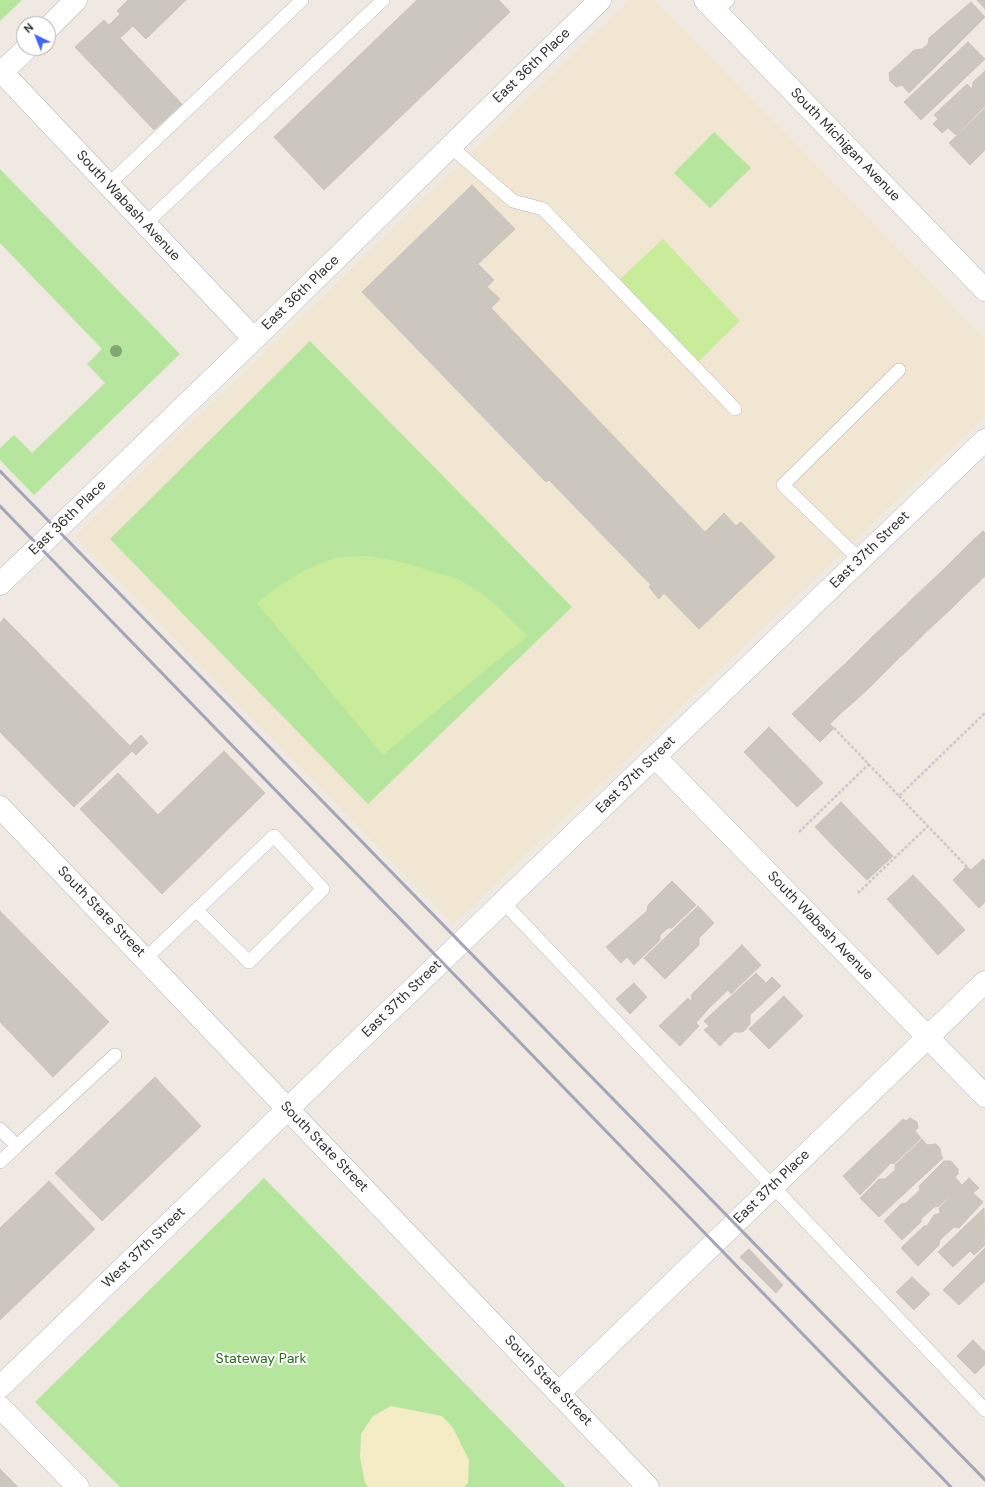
<!DOCTYPE html>
<html>
<head>
<meta charset="utf-8">
<style>
	body { margin:0 }
	#map { position:relative; width:985px; height:1487px; overflow:hidden; background:#efe9e1; font-family:"DM Sans",sans-serif }
	canvas { display:block }
	.north { position:absolute; left:16px; top:16px; width:40px; height:40px; box-sizing:border-box; background:#fff; border:1px solid #ababab; border-radius:50%; rotate:317deg; font-size:11px; font-weight:700; line-height:16px; text-align:center; color:#2e2e2e }
	.north::after { content:''; display:block; margin:auto; width:14px; height:18px; background:#4264fb; clip-path:polygon(50% 0,100% 100%,50% 72%,0 100%) }
</style>
</head>
<body>
<div id="map">
<canvas width="985" height="1487"></canvas>
<div class="north">N</div>
</div>
<script>
const g = document.querySelector('canvas').getContext('2d');
g.lineJoin = 'round';
function paint(path, color) { g.fillStyle = color; g.fill(path, 'evenodd'); }
const poly = rows => new Path2D(rows.map(r => 'M' + r).join(''));
function stroke(path, color, width, dash) { g.strokeStyle = color; g.lineWidth = width; g.lineCap = dash ? 'butt' : 'round'; g.setLineDash(dash || []); g.stroke(path); }
function label(font, color, halo, rows, align = 'center') {
  g.font = font + ' "DM Sans",sans-serif'; g.lineWidth = 4; g.setLineDash([]); g.textBaseline = 'middle'; g.strokeStyle = halo; g.fillStyle = color; for (const [text, x, y, turn = 0] of rows) {
    g.save(); g.translate(x, y); g.rotate((+turn || 0) * Math.PI / 180); g.textAlign = isNaN(turn) ? turn : align; if (halo) g.strokeText(text, 0, 0); g.fillText(text, 0, 0); g.restore();
  }
}
const education = poly([
	[630,0,655,0,985,339,985,416,453,924,75,536]
]);
const green = poly([
	[0,0,22,0,0,21],
	[714,132,751,168,710,208,674,173],
	[0,169,180,354,34,495,0,460,0,448,14,435,32,453,105,383,87,364,102,349,0,243],
	[310,341,572,607,368,804,110,539],
	[264,1178,566,1487,120,1487,35,1402]
]);
const sand = poly([
	[391,1406,442,1416,453,1428,469,1460,468,1483,464,1487,368,1487,365,1483,360,1458,361,1434,373,1416]
]);
const pitch = poly([
	[663,239,740,321,698,362,619,280],
	[368,556,401,562,458,579,481,593,497,606,527,636,383,755,257,603,277,587,305,570,337,557]
]);
const building = poly([
	[128,0,186,0,146,39,133,26,120,38,182,104,154,130,75,47,104,20,109,25,120,14,117,11,128,0],
	[417,0,499,0,510,12,324,190,274,137,417,0],
	[977,0,985,0,985,9,977,0],
	[971,2,985,17,909,93,902,85,896,87,890,81,889,73,914,50,922,49,928,44,929,38,971,2],
	[968,42,985,59,921,120,904,102,968,42],
	[985,71,985,106,956,135,948,128,942,133,933,124,938,119,934,115,967,84,972,89,973,82,985,71],
	[985,108,985,150,970,165,949,143,985,108],
	[472,185,515,229,478,264,494,280,487,287,500,299,491,308,705,532,724,513,736,526,741,522,775,557,699,629,664,593,659,599,649,587,651,585,549,480,546,482,362,292,472,185],
	[983,531,985,533,985,560,969,544,983,531],
	[969,544,985,560,985,576,979,582,956,557,969,544],
	[956,557,979,582,965,595,942,571,956,557],
	[942,571,965,595,952,608,928,584,942,571],
	[928,584,952,608,938,621,914,597,928,584],
	[914,597,938,621,924,634,901,610,914,597],
	[901,610,924,634,911,647,887,623,901,610],
	[4,618,130,746,141,735,148,743,136,755,132,751,74,807,0,732,0,623,4,618],
	[887,623,911,647,897,660,873,636,887,623],
	[873,636,897,660,883,674,860,649,873,636],
	[860,649,883,674,870,687,847,662,860,649],
	[847,662,870,687,856,700,833,675,847,662],
	[833,675,856,700,842,712,819,688,833,675],
	[819,688,842,712,830,724,834,728,832,730,806,701,819,688],
	[806,701,832,730,820,742,792,714,806,701],
	[769,727,797,756,769,778,744,752,769,727],
	[224,751,265,793,162,894,80,809,118,773,158,815,224,751],
	[797,756,823,783,797,807,769,778,797,756],
	[841,802,866,828,841,854,815,827,841,802],
	[866,828,893,856,867,880,841,854,866,828],
	[983,859,985,861,985,888,965,868,967,867,971,870,983,859],
	[965,868,985,888,985,902,979,908,953,880,965,868],
	[913,875,939,902,912,926,887,899,913,875],
	[672,881,696,905,672,928,668,928,660,935,660,940,634,965,627,957,621,963,606,947,647,911,648,905,672,881],
	[939,902,965,930,938,955,912,926,939,902],
	[698,906,714,923,699,938,699,945,665,979,644,958,698,906],
	[0,911,109,1022,53,1077,0,1022,0,911],
	[742,945,761,965,731,994,728,990,709,1008,696,1023,699,1026,680,1046,659,1026,688,998,692,1002,691,995,742,945],
	[756,973,766,983,772,977,781,986,750,1015,750,1024,743,1032,734,1032,720,1046,704,1030,709,1026,704,1021,756,973],
	[634,983,647,997,630,1014,616,999,634,983],
	[784,996,803,1016,769,1049,749,1029,784,996],
	[155,1077,201,1126,102,1221,55,1173,155,1077],
	[910,1118,917,1122,918,1128,915,1131,921,1138,894,1164,891,1163,860,1195,843,1176,903,1119,906,1121,910,1118],
	[922,1139,927,1145,936,1144,940,1148,941,1155,943,1158,879,1217,860,1198,879,1179,885,1179,895,1170,895,1165,922,1139],
	[944,1161,951,1161,958,1169,958,1174,955,1177,962,1185,939,1206,934,1207,921,1219,921,1222,902,1240,884,1221,901,1204,906,1203,920,1190,919,1186,944,1161],
	[969,1178,979,1188,973,1193,983,1202,959,1228,954,1227,940,1240,939,1245,918,1266,901,1248,924,1226,927,1226,934,1215,940,1213,939,1208,969,1178],
	[49,1181,95,1229,0,1320,0,1228,49,1181],
	[984,1208,985,1245,974,1255,970,1251,953,1267,938,1252,984,1208],
	[985,1248,985,1281,959,1305,943,1290,985,1248],
	[749,1249,783,1285,776,1293,740,1257,749,1249],
	[912,1277,930,1294,914,1310,896,1292,912,1277],
	[973,1340,985,1352,985,1364,975,1374,957,1356,973,1340],
	[0,1469,18,1487,0,1487,0,1469]
]);
const path = poly([
	[834,728,899,796,985,713],
	[899,796,967,867],
	[799,832,869,764],
	[858,893,928,826]
]);
const lane = poly([
	[716,12,728,0],
	[450,146,513,201,543,209,735,409],
	[108,185,302,0],
	[145,224,383,0],
	[860,560,783,485,899,370],
	[503,902,985,1410],
	[145,959,274,836,323,889,249,962,196,910],
	[0,1129,17,1146,0,1162],
	[17,1146,115,1055]
]);
const street = poly([
	[48,28,76,0],
	[27,48,2,72,254,339],
	[0,584,254,339,600,0],
	[655,757,985,1096],
	[0,1387,326,1072,985,440],
	[559,1393,985,982],
	[0,1407,78,1487]
]);
const secondary = poly([
	[705,0,985,290],
	[0,807,648,1487]
]);
const rail = poly([
	[0,471,985,1480],
	[0,506,951,1487]
]);
const trees = [
	[116,351]
];
const streetNames = [
	["East 36th Place",532,66,-44],
	["South Michigan Avenue",845,145,46],
	["South Wabash Avenue",128,206,47],
	["East 36th Place",301,293,-44],
	["East 36th Place",68,518,-44],
	["East 37th Street",870,550,-44],
	["East 37th Street",636,775,-44],
	["South State Street",101,912,46],
	["South Wabash Avenue",820,926,46],
	["East 37th Street",402,999,-44],
	["South State Street",324,1147,46],
	["East 37th Place",772,1187,-44],
	["West 37th Street",144,1248,-44],
	["South State Street",548,1381,46]
];
const parkNames = [
	["Stateway Park",261,1359]
];
paint(education, '#f0e6d1');
paint(green, '#b6e59e');
paint(sand, '#f3ecc5');
paint(pitch, '#c9ec9a');
paint(building, '#cbc7bf');
stroke(building, '#cbc5ba', 1);
stroke(lane, '#b4b7c1', 14);
stroke(street, '#b4b7c1', 23);
stroke(secondary, '#b4b7c1', 23);
stroke(path, '#c9c9c9', 2.5, [3, 2]);
stroke(lane, '#fff', 13);
stroke(street, '#fff', 22);
stroke(secondary, '#fff', 22);
stroke(rail, '#a3a6b8', 3);
g.fillStyle = '#84a574';
for (const [x, y] of trees) { g.beginPath(); g.arc(x, y, 6, 0, 2 * Math.PI); g.fill(); }
label('14px', '#2e2e2e', '#fff', streetNames);
label('14px', '#2c6e1b', '#fff', parkNames);
</script>
</body>
</html>
